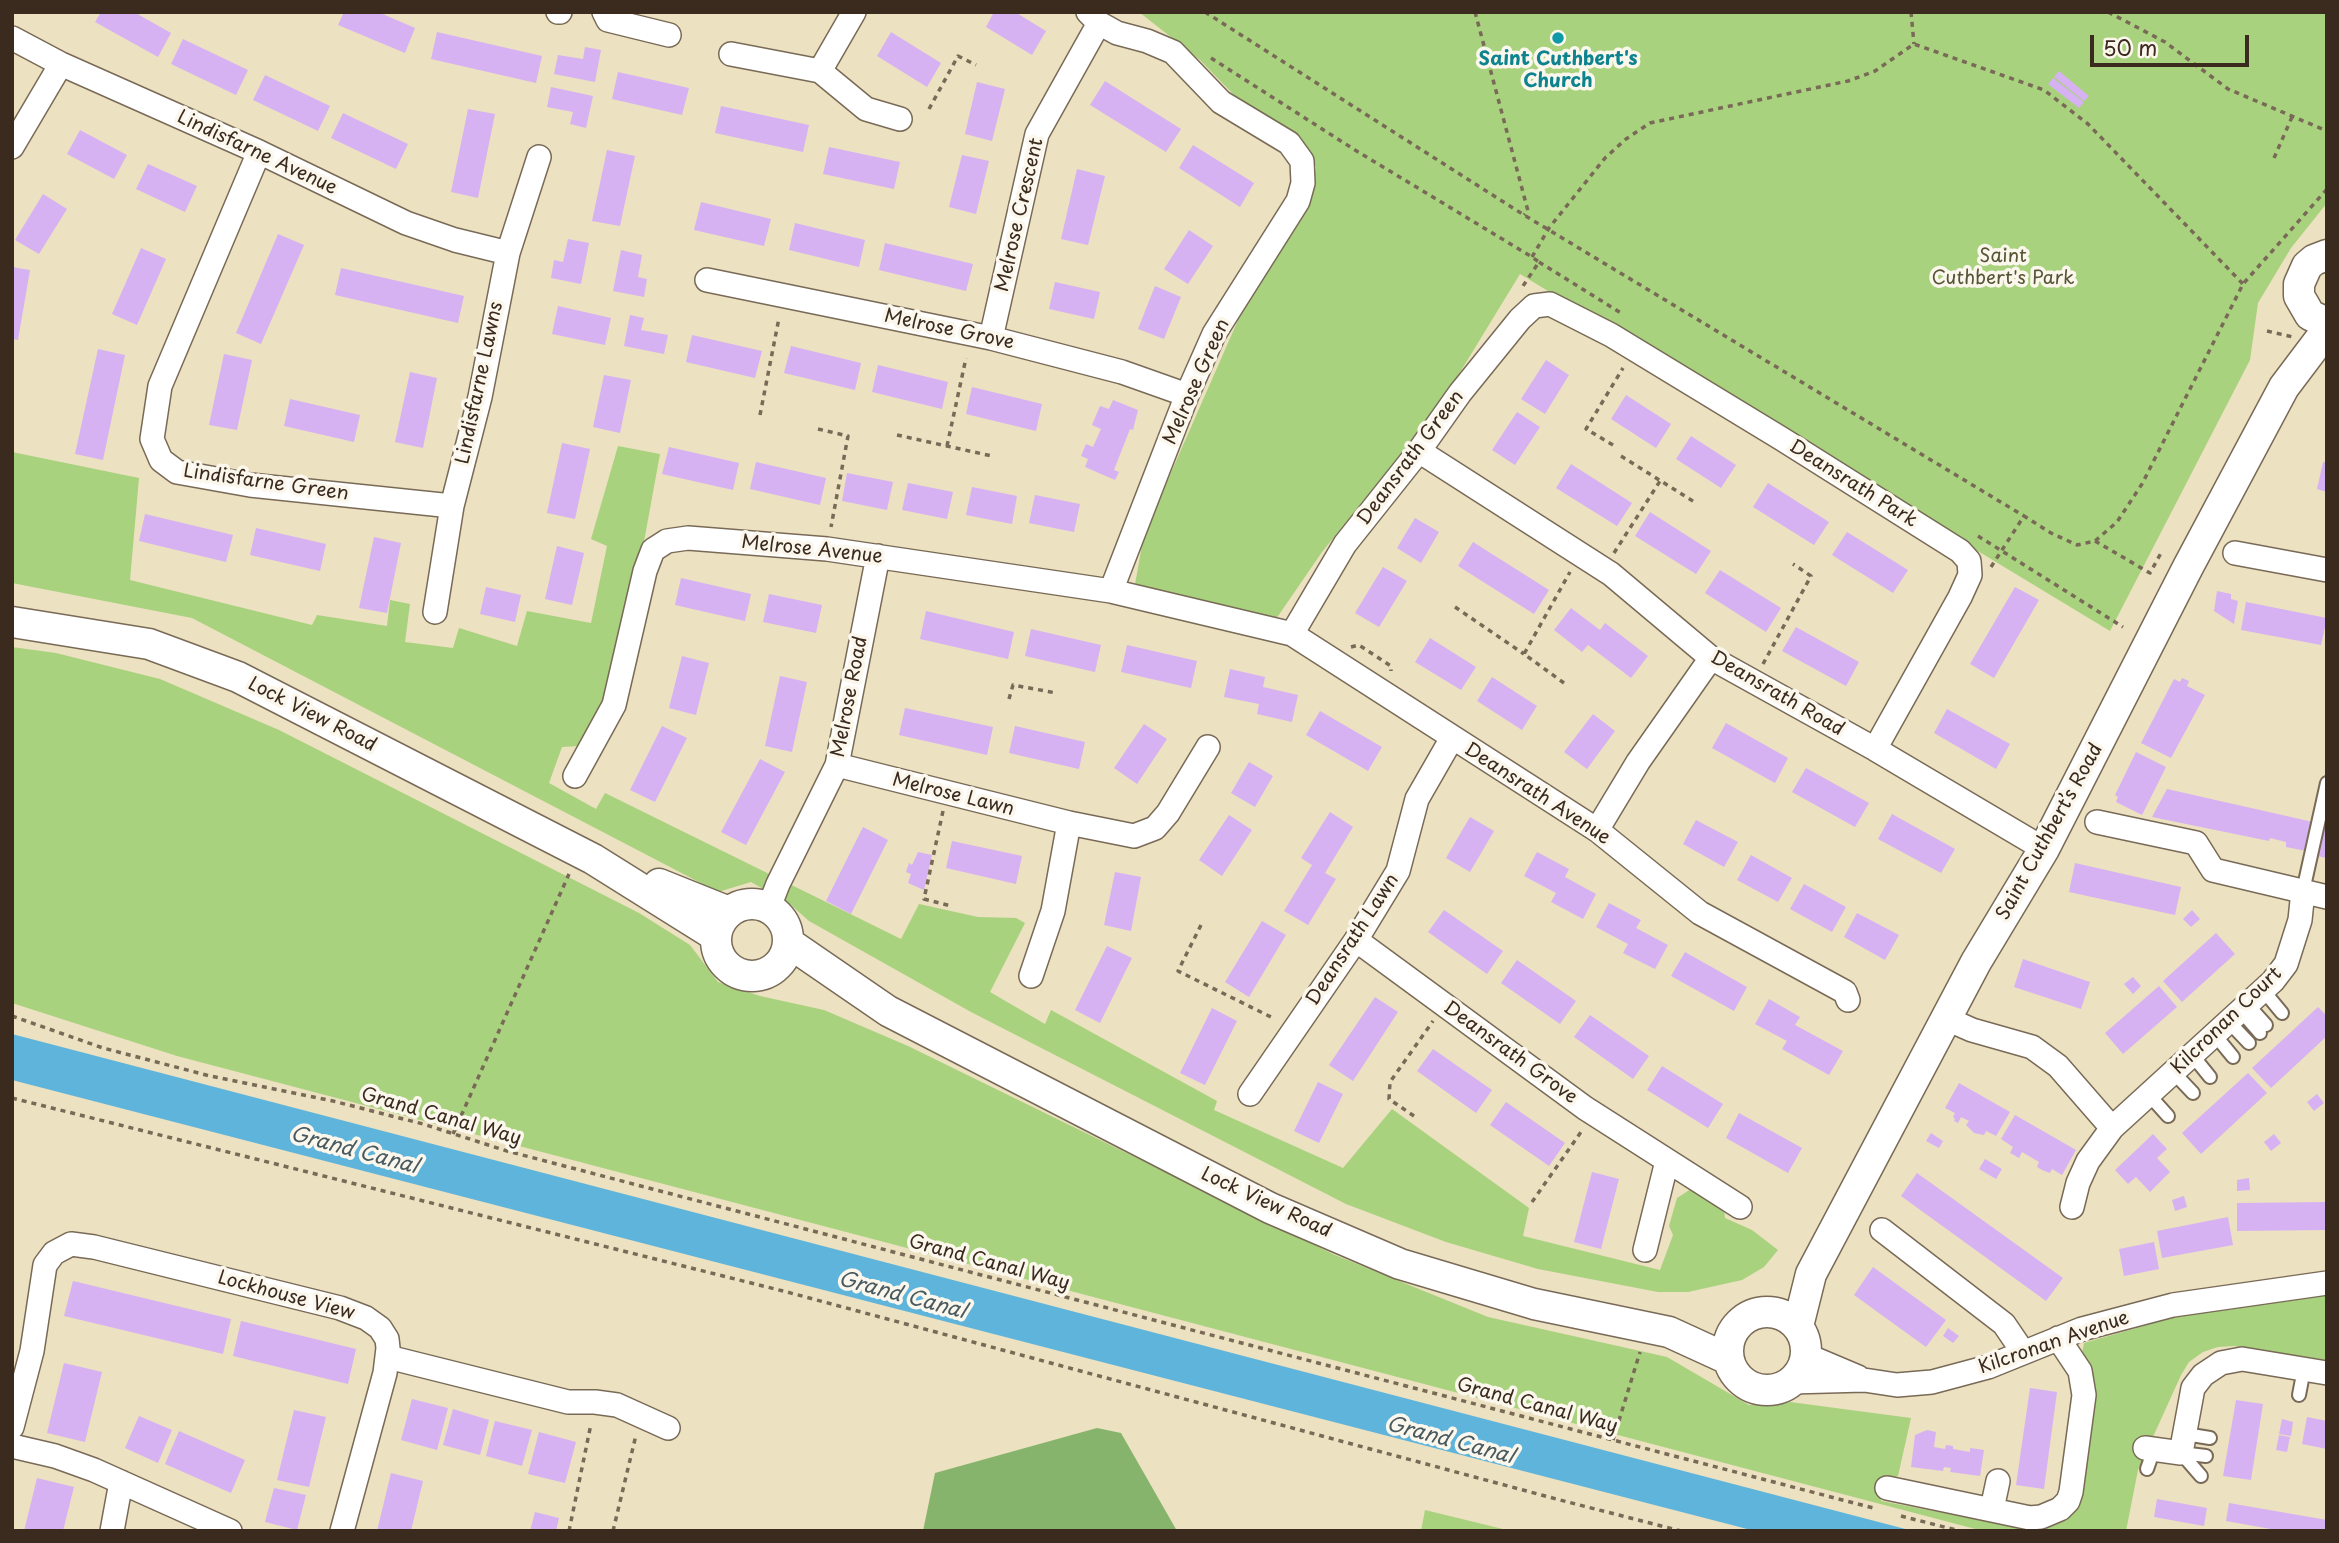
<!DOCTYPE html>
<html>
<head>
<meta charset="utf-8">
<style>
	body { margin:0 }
	#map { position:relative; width:2339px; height:1543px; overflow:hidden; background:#ece1c0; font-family:"Playpen Sans",sans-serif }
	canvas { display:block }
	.frame { position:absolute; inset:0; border:14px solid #3b2a1e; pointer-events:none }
	.scale { position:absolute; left:2090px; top:35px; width:159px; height:32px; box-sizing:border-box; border:4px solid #3b2a1e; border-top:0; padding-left:9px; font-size:21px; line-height:24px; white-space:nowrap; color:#3b2a1e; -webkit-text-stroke:5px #fbf7ec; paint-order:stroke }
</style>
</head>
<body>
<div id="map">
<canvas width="2339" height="1543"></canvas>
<div class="frame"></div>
<div class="scale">50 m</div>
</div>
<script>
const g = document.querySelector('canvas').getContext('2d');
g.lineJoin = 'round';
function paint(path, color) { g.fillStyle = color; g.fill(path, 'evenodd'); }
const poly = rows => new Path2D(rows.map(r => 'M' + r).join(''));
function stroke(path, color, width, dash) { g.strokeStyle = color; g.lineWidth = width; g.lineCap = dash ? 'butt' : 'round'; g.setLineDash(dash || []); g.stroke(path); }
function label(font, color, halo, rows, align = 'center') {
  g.font = font + ' "Playpen Sans",sans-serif'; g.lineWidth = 7; g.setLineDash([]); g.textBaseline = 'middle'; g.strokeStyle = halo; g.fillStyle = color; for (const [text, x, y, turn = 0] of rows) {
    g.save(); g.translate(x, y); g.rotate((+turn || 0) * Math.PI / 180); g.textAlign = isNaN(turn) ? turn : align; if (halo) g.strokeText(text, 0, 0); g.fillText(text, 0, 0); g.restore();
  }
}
const green = poly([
	[1139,12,2327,12,2327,203,2291,248,2258,303,2250,360,2110,631,1520,274,1440,405,1322,552,1276,619,1134,590,1144,534,1246,302,1312,197,1316,167,1301,138,1233,94,1200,60],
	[618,446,660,454,641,558,608,700,579,746,562,747,549,783,596,809,605,793,901,939,919,904,978,917,1016,918,1025,923,990,992,1045,1024,1051,1010,1217,1101,1214,1110,1343,1168,1392,1109,1529,1208,1523,1236,1660,1270,1673,1235,1669,1226,1677,1198,1691,1189,1723,1203,1725,1218,1752,1230,1778,1250,1764,1267,1742,1280,1688,1292,1658,1292,1538,1269,1446,1242,1346,1204,971,1012,809,921,791,905,751,882,718,892,192,618,12,583,12,452,139,478,130,580,312,625,317,615,387,626,390,600,410,604,405,642,453,648,459,628,517,646,527,611,591,623,607,546,591,539],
	[12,647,56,653,160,679,279,730,639,913,690,945,718,982,760,996,824,1010,908,1046,1335,1255,1488,1317,1667,1357,1749,1405,1779,1405,1790,1402,1911,1418,1898,1476,1879,1482,1881,1501,2038,1531,1983,1531,177,1056,12,1003],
	[2313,1296,2327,1296,2327,1360,2234,1346,2218,1347,2203,1352,2189,1362,2181,1375,2138,1470,2126,1531,2040,1531,2067,1520,2076,1509,2082,1488,2095,1388,2091,1369,2082,1353,2084,1343,2175,1317],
	[1425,1510,1511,1531,1421,1531]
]);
const forest = poly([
	[1097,1428,1121,1433,1177,1531,923,1531,935,1473]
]);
const water = poly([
	[12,1034,1913,1531,1755,1531,12,1080]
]);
const building = poly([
	[101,12,134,12,171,33,158,57,95,22],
	[344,12,378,12,415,28,405,53,338,25],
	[994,12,1015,12,1046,31,1032,55,986,27],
	[437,32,542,56,536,83,431,59],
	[891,32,941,63,927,87,877,56],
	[183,39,248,70,236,95,171,64],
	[585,47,601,50,595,82,554,74,558,55,583,59],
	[2059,71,2089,96,2084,101,2054,77],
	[618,72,689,88,682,115,612,99],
	[265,75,330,106,318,131,253,100],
	[2053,78,2084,102,2079,108,2048,84],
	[1105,81,1181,129,1166,152,1090,105],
	[977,82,1005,89,992,141,965,134],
	[551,87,593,96,586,128,570,124,573,112,547,107],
	[721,106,809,125,803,152,715,133],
	[468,109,495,114,478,198,451,192],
	[343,113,408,144,396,169,331,138],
	[80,130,127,155,114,179,67,154],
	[1193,145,1254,183,1240,207,1179,168],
	[829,147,900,162,894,189,823,174],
	[607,150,635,156,620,226,592,221],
	[962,155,989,161,976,214,949,207],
	[148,164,197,186,185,212,136,189],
	[1077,169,1105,176,1088,245,1061,239],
	[43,194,67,209,39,254,15,240],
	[701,202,771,219,764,246,694,230],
	[795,223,865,240,859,267,789,250],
	[1189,230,1213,246,1188,284,1164,269],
	[278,234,304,245,261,344,236,333],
	[568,239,589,243,581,284,551,278,554,260,563,262],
	[885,243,973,264,966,291,879,270],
	[141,248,166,259,137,325,112,314],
	[621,250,642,255,638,277,647,279,644,297,613,291],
	[12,267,30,270,18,340,12,339],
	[341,268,464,296,458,323,335,295],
	[1055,282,1100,292,1094,319,1049,309],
	[1155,286,1181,297,1164,339,1138,329],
	[558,306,611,318,605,345,552,334],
	[630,315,644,318,641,330,668,335,664,354,624,346],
	[692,335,762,351,755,378,686,362],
	[791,346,861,363,855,390,784,373],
	[98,349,125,355,103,460,75,454],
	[224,354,252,360,237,430,209,425],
	[1546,360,1569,375,1545,414,1521,399],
	[878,365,948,382,942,409,872,392],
	[410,372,437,378,423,448,395,442],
	[604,375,631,380,620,433,593,427],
	[972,387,1042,404,1036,431,966,414],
	[1626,395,1671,424,1656,448,1611,419],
	[290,399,360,415,354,442,284,426],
	[1113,400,1138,410,1133,430,1130,429,1114,470,1119,472,1115,480,1085,467,1088,459,1081,456,1086,444,1093,447,1101,429,1092,425,1100,406,1109,409],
	[1517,412,1540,427,1515,465,1492,450],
	[1691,436,1736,465,1721,488,1676,459],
	[562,443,590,449,575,519,547,513],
	[669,447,739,463,733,490,662,474],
	[756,462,826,478,820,505,750,489],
	[2323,462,2327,463,2327,492,2317,489],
	[1571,464,1632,503,1617,526,1556,488],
	[847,473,893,482,887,510,842,501],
	[908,483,953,492,947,519,902,510],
	[1768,483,1829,522,1814,545,1753,507],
	[972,487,1017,496,1012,524,966,515],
	[1035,495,1080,504,1074,532,1029,523],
	[1650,512,1711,551,1696,574,1635,536],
	[145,514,233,535,226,562,139,541],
	[1415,518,1439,532,1421,563,1397,548],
	[256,528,326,544,320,571,250,555],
	[1847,532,1908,570,1893,593,1832,555],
	[374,537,401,543,387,613,359,608],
	[1473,542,1549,590,1534,614,1458,566],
	[557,546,584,553,572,605,545,599],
	[1383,567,1407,581,1379,627,1355,613],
	[1720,570,1781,608,1766,632,1705,593],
	[681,578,751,594,745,621,675,605],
	[486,587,521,595,515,622,480,614],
	[2015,587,2039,600,1994,678,1970,664],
	[2217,591,2231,594,2231,599,2238,601,2234,624,2214,611],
	[769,594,822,605,816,633,763,622],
	[2246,602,2327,618,2321,645,2241,630],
	[1571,608,1600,630,1605,623,1648,656,1631,678,1588,645,1582,652,1554,630],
	[926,611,1014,632,1008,659,920,639],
	[1796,627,1859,662,1846,686,1782,651],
	[1031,629,1101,645,1095,672,1025,656],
	[1430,638,1476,667,1461,690,1415,662],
	[1127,645,1197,661,1191,688,1121,672],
	[682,656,709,663,696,715,669,708],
	[1230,669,1265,677,1263,687,1298,695,1292,722,1257,714,1259,704,1224,697],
	[780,676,807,682,792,752,765,746],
	[1492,677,1537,706,1522,730,1477,701],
	[2182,678,2189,681,2187,686,2205,695,2171,758,2141,743,2174,679,2180,682],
	[905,708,993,727,987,755,899,735],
	[1947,709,2010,744,1996,769,1934,733],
	[1320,711,1382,747,1368,771,1306,735],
	[1593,714,1615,731,1587,769,1564,752],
	[1726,723,1788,758,1775,783,1712,748],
	[1144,724,1167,739,1137,784,1114,768],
	[662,726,687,738,655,802,630,790],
	[1015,726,1085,742,1079,769,1009,753],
	[2136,752,2166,767,2142,815,2116,802,2118,797,2115,795],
	[760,759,785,772,746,845,721,832],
	[1249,762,1273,776,1255,807,1231,793],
	[1806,768,1869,803,1855,827,1792,792],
	[2167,789,2313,822,2306,851,2286,847,2286,842,2270,838,2269,841,2152,817],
	[1330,812,1353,827,1325,873,1336,879,1308,925,1284,911,1312,865,1301,858],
	[1892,814,1955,849,1941,873,1878,839],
	[1229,815,1252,830,1222,876,1199,860],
	[1470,817,1494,831,1470,872,1446,858],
	[1696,820,1738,842,1724,867,1683,844],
	[863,827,888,840,851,914,826,901],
	[2323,827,2327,827,2327,858,2317,856],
	[952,841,1022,856,1016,884,946,868],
	[918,852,932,855,924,890,908,883,911,874,906,872,909,863,912,865],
	[1537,852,1569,869,1565,877,1596,894,1583,919,1551,902,1556,893,1524,876],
	[1751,855,1792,878,1778,902,1737,880],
	[2075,863,2181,887,2175,915,2069,892],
	[1115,872,1141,877,1131,931,1104,925],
	[1804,884,1846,907,1832,932,1790,909],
	[1609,903,1641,920,1636,928,1668,945,1655,969,1623,953,1628,944,1596,927],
	[1444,910,1503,951,1487,974,1428,932],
	[2192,910,2200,919,2191,927,2183,919],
	[1857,913,1899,935,1885,960,1844,937],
	[1262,921,1286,935,1249,997,1225,982],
	[2216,933,2235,954,2182,1002,2163,981],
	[1107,946,1132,958,1100,1023,1075,1010],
	[1685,952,1747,987,1734,1011,1671,976],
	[2023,959,2090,982,2081,1009,2014,987],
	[1517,960,1576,1001,1560,1024,1501,983],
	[2133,977,2141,986,2133,994,2124,984],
	[2159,986,2177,1007,2123,1054,2105,1033],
	[1375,997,1398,1012,1353,1081,1329,1065],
	[1769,999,1800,1017,1795,1025,1843,1051,1829,1075,1782,1049,1787,1041,1755,1024],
	[2318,1007,2327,1016,2327,1036,2271,1088,2252,1068],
	[1212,1008,1237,1021,1205,1085,1180,1073],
	[1590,1015,1649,1056,1633,1079,1574,1037],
	[1433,1049,1492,1090,1476,1113,1417,1071],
	[1662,1066,1723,1104,1708,1128,1647,1090],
	[2248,1073,2267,1093,2201,1154,2182,1133],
	[1318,1082,1343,1094,1319,1143,1294,1131],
	[1959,1083,2010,1112,1996,1136,1986,1131,1984,1135,1974,1133,1966,1125,1969,1121,1961,1117,1958,1123,1954,1121,1955,1119,1953,1117,1955,1113,1945,1108],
	[2317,1094,2324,1103,2314,1111,2307,1102],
	[1506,1102,1565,1143,1549,1166,1490,1125],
	[1739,1113,1802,1148,1788,1173,1726,1138],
	[2015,1115,2076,1150,2062,1175,2052,1169,2050,1173,2042,1170,2037,1167,2039,1162,2022,1152,2019,1158,2010,1153,2013,1147,2001,1139],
	[1931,1133,1943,1141,1939,1148,1926,1141],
	[2153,1134,2167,1149,2157,1158,2170,1172,2150,1192,2136,1177,2128,1184,2115,1170],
	[2274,1134,2281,1143,2271,1151,2264,1142],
	[1985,1159,2002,1169,1996,1179,1979,1169],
	[1592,1172,1619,1179,1601,1249,1574,1242],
	[1917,1173,2063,1278,2046,1301,1901,1196],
	[2249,1178,2250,1190,2237,1191,2237,1180],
	[2184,1196,2187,1207,2175,1211,2172,1200],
	[2327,1202,2327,1230,2237,1231,2237,1203],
	[2228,1217,2233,1245,2162,1258,2157,1231],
	[2154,1242,2159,1269,2124,1276,2119,1249],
	[1873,1267,1946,1320,1926,1347,1854,1295],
	[73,1281,231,1319,223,1354,64,1316],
	[241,1321,356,1349,348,1384,233,1356],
	[1948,1328,1959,1336,1953,1343,1943,1336],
	[64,1363,102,1372,85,1442,47,1433],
	[2030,1388,2057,1392,2044,1489,2016,1485],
	[412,1399,448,1408,437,1450,401,1440],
	[2236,1400,2263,1404,2251,1480,2223,1476],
	[453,1409,489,1420,480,1455,443,1445],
	[294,1410,326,1417,309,1487,277,1480],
	[139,1416,172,1430,158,1463,125,1448],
	[2307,1417,2327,1421,2327,1449,2302,1444],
	[2282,1419,2293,1422,2291,1436,2279,1434],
	[495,1421,532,1430,522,1466,486,1456],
	[1927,1430,1936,1432,1934,1447,1945,1449,1946,1445,1953,1446,1953,1449,1970,1452,1970,1448,1984,1450,1980,1476,1950,1472,1951,1468,1944,1467,1943,1471,1911,1467,1915,1435],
	[179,1431,245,1460,231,1493,165,1464],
	[539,1432,576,1442,565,1483,528,1474],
	[2279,1435,2290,1437,2287,1452,2276,1450],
	[391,1473,423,1481,411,1531,377,1531],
	[37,1478,74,1487,63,1531,24,1531],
	[274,1488,306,1495,297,1530,265,1522],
	[2157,1499,2207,1508,2204,1526,2154,1517],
	[2229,1503,2327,1520,2327,1531,2282,1531,2226,1521],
	[535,1512,559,1518,556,1531,530,1531]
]);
const path = poly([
	[1205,12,1524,215,2024,516],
	[1475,12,1528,211,1524,215],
	[1911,12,1914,44],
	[2108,12,2165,42,2228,89,2327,131],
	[1211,58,1355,150,1532,257,1539,262,1523,286],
	[929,109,958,56,976,65],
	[2274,158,2292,117],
	[1532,257,1549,228,1605,158,1626,139,1650,123,1848,81,1875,71,1914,44,2044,90,2088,124,2243,284],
	[1539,262,1621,313],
	[2267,331,2293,337],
	[760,415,779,318],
	[818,429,848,436,831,527],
	[897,435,992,456],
	[1613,445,1586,429,1623,368],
	[947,446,966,358],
	[1621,456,1696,503],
	[1978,536,2123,627],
	[2095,541,2150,573,2161,553],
	[1614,553,1660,481],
	[1991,567,2024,516,2051,533,2077,545,2095,541,2117,522,2142,484,2243,284,2327,189],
	[1455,607,1524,654],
	[1351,647,1359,645,1391,666,1391,671],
	[1763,664,1811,576,1793,564],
	[1564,683,1524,654,1570,572],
	[1009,699,1013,685,1056,693],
	[943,811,924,899,951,906],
	[1201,925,1178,971,1273,1018],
	[12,1016,103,1048,210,1076,333,1101,423,1124,507,1151,1877,1509],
	[12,1098,787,1292,1560,1500,1681,1531],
	[1414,1116,1389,1099,1390,1082,1433,1021],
	[453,1134,569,874],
	[1532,1202,1581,1132],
	[1613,1440,1640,1352],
	[1901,1516,1960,1531],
	[569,1531,591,1424],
	[613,1531,636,1435]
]);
const service = poly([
	[2303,891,2327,783],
	[2263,990,2282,1013],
	[2248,1005,2266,1025],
	[2241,1011,2260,1033],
	[2229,1022,2249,1043],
	[2215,1035,2233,1057],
	[2193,1056,2210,1077],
	[2174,1073,2193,1093],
	[2150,1096,2168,1116],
	[2299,1395,2304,1369],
	[2185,1434,2210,1438],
	[2181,1453,2201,1476],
	[2181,1453,2206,1456],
	[2147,1469,2154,1449]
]);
const minor = poly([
	[558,12,560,12],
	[604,12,608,20,669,35],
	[1088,12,1099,23,1117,33,1147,41,1173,52,1221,102,1289,143,1302,161,1303,183,1298,201,1214,334,1187,395,1111,591],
	[12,38,61,64,259,152,406,223,455,240,508,253],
	[731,54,820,71,854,12],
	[820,71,866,109,900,119],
	[12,147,61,64],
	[259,152,160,386,152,439,161,460,177,472,250,485,452,506],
	[707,280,991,338,1122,372,1187,395],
	[991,338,1037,134,1099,23],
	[1419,451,1611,574,1711,658,1875,749,2044,849],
	[2235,553,2327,570],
	[435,612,452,506,480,397,508,253,539,157],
	[1292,634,1345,544,1419,451,1460,393,1520,319,1534,306,1550,304,1611,335,1782,439,1960,551,1969,561,1970,575,1960,597,1875,749],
	[837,765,1069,823,1134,836,1155,828,1168,813,1208,747],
	[575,776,614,705,645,571,653,550,667,541,688,538,827,549,1111,591,1292,634,1597,830,1700,913,1845,992,1848,1000],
	[2097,822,2196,843,2213,870,2327,897],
	[1597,830,1638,762,1711,658],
	[769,907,778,884,837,765,878,556],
	[1356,940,1585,1108,1740,1207],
	[1031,976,1053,911,1069,823],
	[1947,1019,1972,1030,2032,1047,2058,1066,2112,1128],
	[1250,1094,1356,940,1398,871,1417,799,1452,738],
	[2072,1207,2078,1183,2088,1161,2112,1128,2273,981,2286,964,2300,920,2303,891],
	[1882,1230,2004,1324,2023,1352],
	[1645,1250,1667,1161],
	[1806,1355,1858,1377],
	[388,1357,568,1402,595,1402,617,1405,668,1428],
	[1791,1382,1864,1380,1897,1385,1932,1382,1988,1367,2082,1329,2173,1305,2327,1283],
	[12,1427,32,1351,45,1265,54,1253,71,1244,94,1247,340,1308,366,1318,380,1328,387,1339,388,1348,385,1373,342,1531],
	[12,1446,55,1456,94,1470,230,1531],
	[2145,1448,2181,1453,2193,1388,2203,1375,2221,1363,2242,1359,2327,1373],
	[1887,1488,2030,1518,2041,1517,2060,1509,2068,1501,2071,1492,2084,1395,2080,1371,2058,1338],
	[1992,1509,1998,1481],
	[112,1531,121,1482]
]);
const tertiary = poly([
	[2327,255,2314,260,2307,266,2299,284,2299,296,2310,315,2327,323],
	[12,622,149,644,238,677,593,859,716,936],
	[659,884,729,912],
	'716 940a36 36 0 1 1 72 0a36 36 0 1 1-72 0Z',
	[789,943,888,1011,1270,1208,1400,1264,1534,1304,1669,1332,1728,1359],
	'1728 1351a39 39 0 1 1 78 0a39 39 0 1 1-78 0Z',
	[1798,1326,1811,1274,1976,962,2044,849,2188,567,2284,387,2327,330]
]);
const markers = [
	[1558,38,7,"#0f9aa8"]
];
const cultureNames = [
	["Saint Cuthbert's",1558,60],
	["Church",1558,82]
];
const streetNames = [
	["Lindisfarne Avenue",257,153,25],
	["Melrose Crescent",1020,215,-77],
	["Melrose Grove",949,330,12],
	["Melrose Green",1197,382,-66],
	["Lindisfarne Lawns",480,383,-78],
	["Deansrath Green",1411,458,-53],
	["Lindisfarne Green",266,483,8],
	["Deansrath Park",1853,484,32],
	["Melrose Avenue",812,550,6],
	["Deansrath Road",1777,694,30],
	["Melrose Road",850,697,-79],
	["Lock View Road",312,715,27],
	["Deansrath Avenue",1537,794,33],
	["Melrose Lawn",953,795,14],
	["Saint Cuthbert’s Road",2050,832,-61],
	["Deansrath Lawn",1353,940,-57],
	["Kilcronan Court",2227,1021,-44],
	["Deansrath Grove",1510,1053,36],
	["Grand Canal Way",441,1117,16],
	["Lock View Road",1266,1203,25],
	["Grand Canal Way",989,1263,15],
	["Lockhouse View",286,1296,15],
	["Kilcronan Avenue",2054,1343,-19],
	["Grand Canal Way",1537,1406,15]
];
const parkNames = [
	["Saint",2003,257],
	["Cuthbert's Park",2003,279]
];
const waterNames = [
	["Grand Canal",354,1151,15],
	["Grand Canal",902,1296,15],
	["Grand Canal",1450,1441,15]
];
paint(green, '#a8d27d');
paint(forest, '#86b46c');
paint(water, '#5fb4db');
paint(building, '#d7b2f2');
stroke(service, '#796a57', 16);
stroke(minor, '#796a57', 26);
stroke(tertiary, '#796a57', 33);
stroke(path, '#796a57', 3.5, [5, 5]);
stroke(service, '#fff', 12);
stroke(minor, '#fff', 23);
stroke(tertiary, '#fff', 30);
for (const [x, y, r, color] of markers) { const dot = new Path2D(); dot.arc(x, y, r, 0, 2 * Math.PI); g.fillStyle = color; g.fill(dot); stroke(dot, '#fbf7ec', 2.5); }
label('bold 19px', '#0d838f', '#fbf7ec', cultureNames);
label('19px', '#3b2a1e', '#fbf7ec', streetNames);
label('19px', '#565436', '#fbf7ec', parkNames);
label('italic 21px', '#485a60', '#fbf7ec', waterNames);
</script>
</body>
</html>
